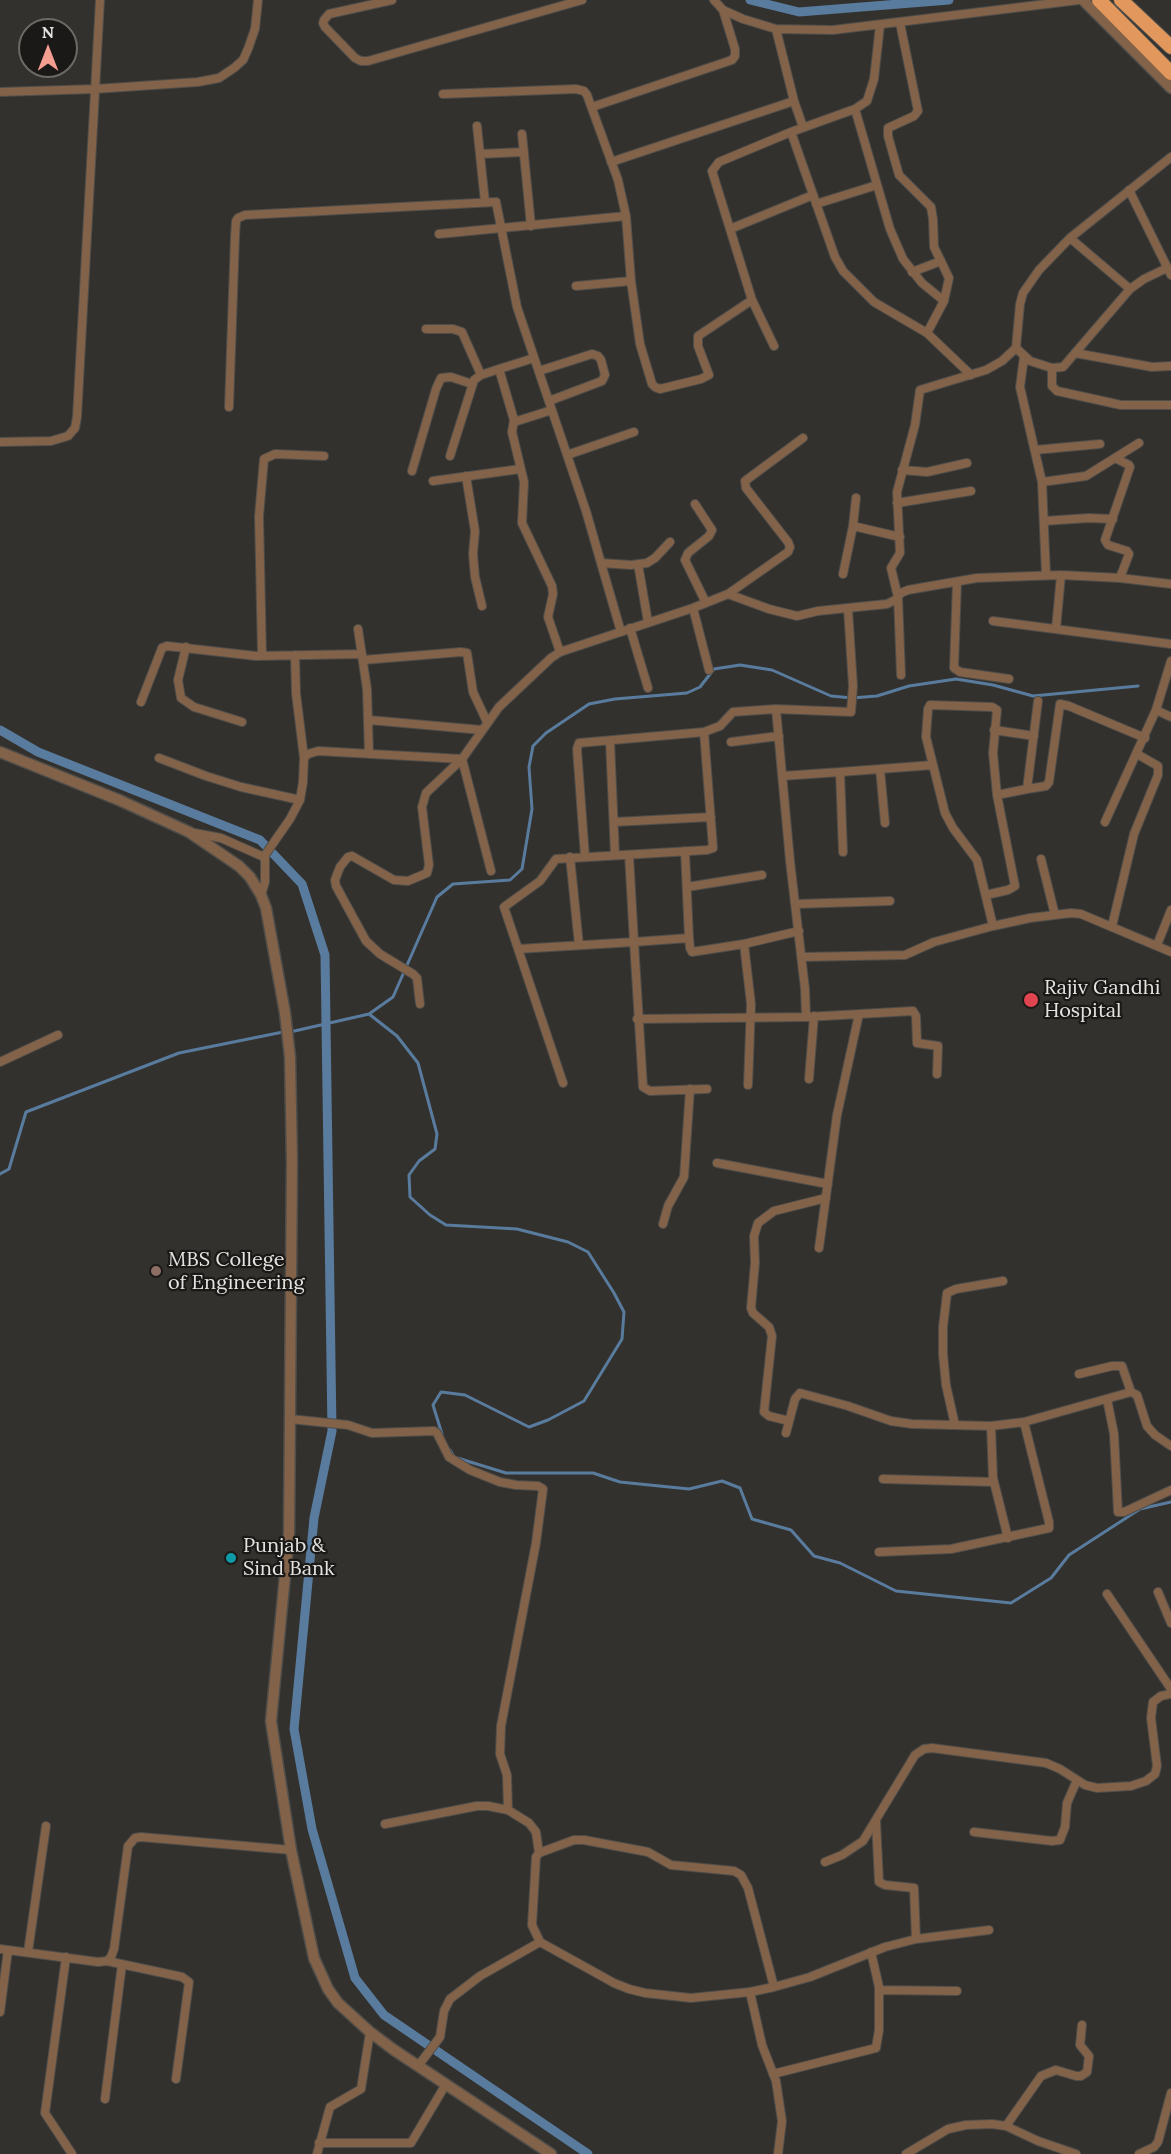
<!DOCTYPE html>
<html>
<head>
<meta charset="utf-8">
<style>
	body { margin:0 }
	#map { position:relative; width:1171px; height:2154px; overflow:hidden; background:#33312d; font-family:Lora,serif }
	canvas { display:block }
	.north { position:absolute; left:18px; top:18px; width:60px; height:60px; box-sizing:border-box; background:#1a1917; border:2px solid #6b6a67; border-radius:50%; rotate:0deg; font-size:16px; font-weight:700; line-height:24px; text-align:center; color:#e4e3e0 }
	.north::after { content:''; display:block; margin:auto; width:21px; height:27px; background:#f59d8e; clip-path:polygon(50% 0,100% 100%,50% 72%,0 100%) }
</style>
</head>
<body>
<div id="map">
<canvas width="1171" height="2154"></canvas>
<div class="north">N</div>
</div>
<script>
const g = document.querySelector('canvas').getContext('2d');
g.lineJoin = 'round';
const poly = rows => new Path2D(rows.map(r => 'M' + r).join(''));
function stroke(path, color, width, dash) { g.strokeStyle = color; g.lineWidth = width; g.lineCap = dash ? 'butt' : 'round'; g.setLineDash(dash || []); g.stroke(path); }
function label(font, color, halo, rows, align = 'center') {
  g.font = font + ' Lora,serif'; g.lineWidth = 4.5; g.setLineDash([]); g.textBaseline = 'middle'; g.strokeStyle = halo; g.fillStyle = color; for (const [text, x, y, turn = 0] of rows) {
    g.save(); g.translate(x, y); g.rotate((+turn || 0) * Math.PI / 180); g.textAlign = isNaN(turn) ? turn : align; if (halo) g.strokeText(text, 0, 0); g.fillText(text, 0, 0); g.restore();
  }
}
const stream = poly([
	[369,1014,397,1036,418,1063,437,1134,435,1149,419,1161,409,1175,410,1197,430,1215,446,1225,517,1229,568,1242,588,1252,614,1293,624,1312,622,1339,584,1401,548,1420,529,1427,465,1395,441,1392,433,1405,442,1434],
	[290,1032,369,1014,393,997,437,897,453,884,510,880,522,869,532,809,529,767,533,746,546,733,589,704,615,699,687,693,700,687,714,669,740,665,772,670,831,696,852,698,877,696,909,686,956,679,993,685,1033,696,1138,686],
	[0,1174,9,1169,26,1112,179,1053,283,1032],
	[450,1450,454,1457,506,1473,593,1473,620,1482,689,1489,722,1481,740,1488,752,1519,791,1530,814,1556,840,1563,896,1591,1011,1603,1051,1578,1069,1555,1140,1509,1171,1502]
]);
const canal = poly([
	[750,0,799,12,949,0],
	[0,730,38,752,260,840,302,884,325,955,332,1431,314,1518,294,1729,312,1829,355,1978,384,2015,588,2154]
]);
const minor = poly([
	[392,0,329,14,324,20,323,23,325,27,355,58,361,61,368,61,582,0],
	[714,0,723,10],
	[900,23,918,111,914,116,888,128,888,136,899,175,931,207,933,219,934,247,949,278,944,301],
	[880,25,874,79,867,101,855,109,791,132,835,257,843,271,874,302,927,333,971,375],
	[0,92,95,89,198,82,219,78,234,68,243,60,248,49,255,29,258,0],
	[443,94,576,89,584,91,587,95,618,180,626,216],
	[794,101,803,127],
	[592,107,732,60,735,56,735,49,723,10,743,19,776,29],
	[855,109,890,229,903,259,922,283,944,301,927,333],
	[477,126,485,202],
	[522,134,531,226],
	[480,154,524,152],
	[611,162,794,101,776,29,833,30,1079,0],
	[1129,190,1171,275],
	[816,204,877,185],
	[730,229,813,195],
	[439,234,626,216,631,281,576,286],
	[1070,238,1130,289],
	[912,272,941,261],
	[631,281,640,344,652,384,655,387,660,389,701,379,709,375,698,346,698,336,752,300],
	[426,329,453,329,462,332,481,375],
	[774,346,752,300,712,171,719,162,791,132],
	[1016,348,1030,361,1052,368,1063,367,1130,289,1144,279,1167,268],
	[1075,353,1152,367,1171,366],
	[1024,357,1020,387,1042,482,1046,575],
	[534,358,499,369,514,420,512,432,524,482,522,523,552,586,553,594,548,617,560,652],
	[1052,368,1052,386,1057,391,1121,405,1171,405],
	[539,371,592,354,598,356,601,360,605,375,602,381,549,401],
	[229,407,235,237,236,221,238,218,245,215,496,202,517,307,586,511,601,563],
	[514,422,552,410],
	[0,442,51,441,68,436,75,428,77,417,100,0],
	[1035,450,1100,444],
	[567,455,634,432],
	[450,456,474,380,481,375,499,369],
	[1115,458,1129,465,1130,467,1105,540,1108,545,1127,551,1129,554,1120,578],
	[902,470,927,472,967,463],
	[412,471,436,389,441,378,451,377,472,384],
	[466,476,475,531,473,554,475,577,482,606],
	[433,481,520,469],
	[1042,482,1086,476,1139,443],
	[856,498,853,526,900,537],
	[897,503,971,491],
	[695,504,712,530,709,536,688,553,685,560,706,603],
	[1044,521,1089,518,1113,519],
	[638,564,648,622],
	[843,574,853,526],
	[957,582,954,668,960,672,1009,679],
	[728,594,769,609,797,616,818,611,887,604,895,600,901,593,908,590,977,578,1061,575,1120,578,1171,584],
	[693,608,709,670],
	[993,621,1171,644],
	[630,628,648,688],
	[358,629,367,689,369,754],
	[1056,629,1061,575],
	[621,632,601,563,631,565,647,563,655,558,670,542],
	[186,647,178,680,181,698,194,707,242,722],
	[262,655,259,516,264,459,275,454,324,456],
	[295,655,296,693,304,758],
	[363,660,461,652,467,653,473,692,487,722],
	[1171,661,1156,710,1171,717],
	[901,675,898,597,891,568,900,553,897,492,915,425,920,390,986,370,1002,361,1016,348,1020,304,1023,293,1039,270,1070,238,1171,157],
	[1038,701,1027,789,997,795,993,753,997,710,992,707,930,705,928,709,926,737,945,813,953,828,977,860,993,926,1030,918,1071,913,1081,914,1171,952],
	[141,702,162,648,167,646,256,656,362,654],
	[776,709,851,712,853,686,848,609],
	[369,720,482,730],
	[994,730,1034,736],
	[610,741,615,855],
	[731,742,779,736],
	[159,758,206,776,241,787,300,800],
	[880,769,933,765],
	[782,776,840,772],
	[1027,789,1046,786,1049,782,1060,704,1069,706,1145,738],
	[614,822,711,817],
	[1105,822,1156,710],
	[189,832,221,838,264,857],
	[685,851,689,938],
	[843,852,840,772,880,769,885,823],
	[629,855,634,942,689,938,690,948,692,952,744,944,751,1004,748,1085],
	[570,857,579,945],
	[585,857,577,749,579,743,704,732],
	[1041,859,1055,915],
	[687,887,762,875],
	[261,895,265,882,265,855,290,819,300,800,303,782,304,758,308,754,318,751,462,759,491,871],
	[986,895,1008,890,1015,886,997,795],
	[796,904,890,901],
	[1112,926,1134,834,1158,775,1158,766,1137,754],
	[744,944,799,931],
	[1157,945,1171,910],
	[518,949,634,942,643,1087,650,1091,707,1089],
	[802,957,905,955,934,942,993,926],
	[420,1004,417,978,413,974,380,954,366,941,336,886,335,880,340,867,348,857,352,856,394,880,408,881,427,873,429,865,422,807,426,793,462,759,499,707,551,658,560,652,693,608,728,594,788,552,790,547,788,542,746,488,745,481,803,438],
	[637,1019,806,1017,913,1011,916,1016,917,1043,938,1046,937,1074],
	[0,1062,58,1035],
	[809,1079,814,1016],
	[563,1083,504,907,540,881,556,859,707,850,713,848,704,732,720,726,733,712,776,709,790,861,805,989,806,1017],
	[717,1163,828,1184],
	[663,1224,668,1206,684,1177,690,1089],
	[819,1248,837,1115,859,1014],
	[1079,1374,1112,1366,1122,1366,1131,1392],
	[1107,1399,1114,1434,1118,1512,1124,1512,1171,1490],
	[290,1419,348,1425,372,1433,434,1431,437,1433,449,1457,470,1470,500,1482,516,1485,538,1486,543,1489,536,1543,501,1726,500,1754,507,1775,508,1810],
	[789,1421,769,1416,764,1412,772,1336,769,1327,753,1313,751,1308,755,1263,754,1236,758,1223,774,1211,826,1198],
	[955,1425,946,1385,943,1354,943,1327,947,1293,956,1289,1003,1281],
	[991,1426,993,1478,1008,1538],
	[786,1433,795,1399,800,1393,848,1406,891,1421,912,1424,991,1426,1024,1422,1131,1392,1137,1395,1147,1426,1155,1435,1171,1446],
	[883,1479,994,1482],
	[879,1552,951,1549,1049,1528,1049,1522,1024,1422],
	[1158,1592,1171,1623],
	[1107,1594,1171,1689],
	[876,1821,879,1882,885,1885,914,1888,916,1939],
	[385,1824,477,1806,488,1806,508,1810,529,1823,536,1832,539,1853],
	[974,1832,1052,1841,1060,1840,1065,1827,1067,1803,1077,1780],
	[825,1862,842,1855,863,1841,915,1755,924,1749,932,1748,1046,1763,1060,1769,1085,1785,1097,1788,1131,1786,1146,1781,1155,1774,1157,1766,1151,1718,1153,1702,1161,1696,1171,1694],
	[0,1949,98,1962,107,1961,111,1957,114,1949,128,1846,135,1838,141,1837,291,1850],
	[28,1952,46,1826],
	[66,1957,45,2113,72,2154],
	[107,1961,182,1977,189,1982,176,2079],
	[774,1987,748,1888,741,1875,734,1871,671,1865,648,1852,584,1840,574,1840,539,1853,536,1857,532,1925,540,1942,614,1983,629,1989,645,1993,691,1998,750,1992,774,1987,810,1977,885,1947,916,1939,989,1930],
	[879,1990,957,1991],
	[750,1992,762,2045,776,2081,782,2121,778,2154],
	[0,2012,8,1950],
	[418,2066,440,2037,444,2011,450,1999,480,1976,540,1942],
	[773,2074,876,2048,879,2030,879,1987,871,1952],
	[105,2099,122,1964],
	[1006,2126,1041,2076,1056,2070,1076,2076,1081,2076,1087,2072,1089,2056,1080,2045,1082,2025],
	[319,2143,411,2143,446,2084],
	[317,2154,330,2107,361,2089,370,2032],
	[906,2154,948,2129,966,2125,992,2124,1006,2126,1038,2141,1076,2154],
	[1139,2154,1154,2147,1158,2142,1171,2093]
]);
const tertiary = poly([
	[1083,0,1171,88],
	[0,752,119,800,189,832,239,866,250,877,261,895,266,908,285,1013,290,1057,292,1161,289,1534,271,1721,291,1850,314,1958,328,1989,338,2003,370,2032,394,2050,551,2154]
]);
const trunk = poly([
	[1099,0,1171,73],
	[1121,0,1171,47]
]);
const markers = [
	[1031,1000,8,"#e0444e"],
	[156,1271,6,"#8d6e63"],
	[231,1558,6,"#0f9aa8"]
];
const poiNames = [
	["Rajiv Gandhi",1044,988],
	["Hospital",1044,1011],
	["MBS College",168,1260],
	["of Engineering",168,1283],
	["Punjab &",243,1546],
	["Sind Bank",243,1569]
];
stroke(stream, '#597c9e', 3);
stroke(canal, '#597c9e', 9);
stroke(minor, '#4f4d4a', 10);
stroke(tertiary, '#4f4d4a', 13);
stroke(trunk, '#4f4d4a', 16);
stroke(minor, '#826248', 8);
stroke(tertiary, '#826248', 10);
stroke(trunk, '#e2985c', 14);
for (const [x, y, r, color] of markers) { const dot = new Path2D(); dot.arc(x, y, r, 0, 2 * Math.PI); g.fillStyle = color; g.fill(dot); stroke(dot, '#1a1917', 2); }
label('20px', '#e4e3e0', '#1a1917', poiNames, 'left');
</script>
</body>
</html>
